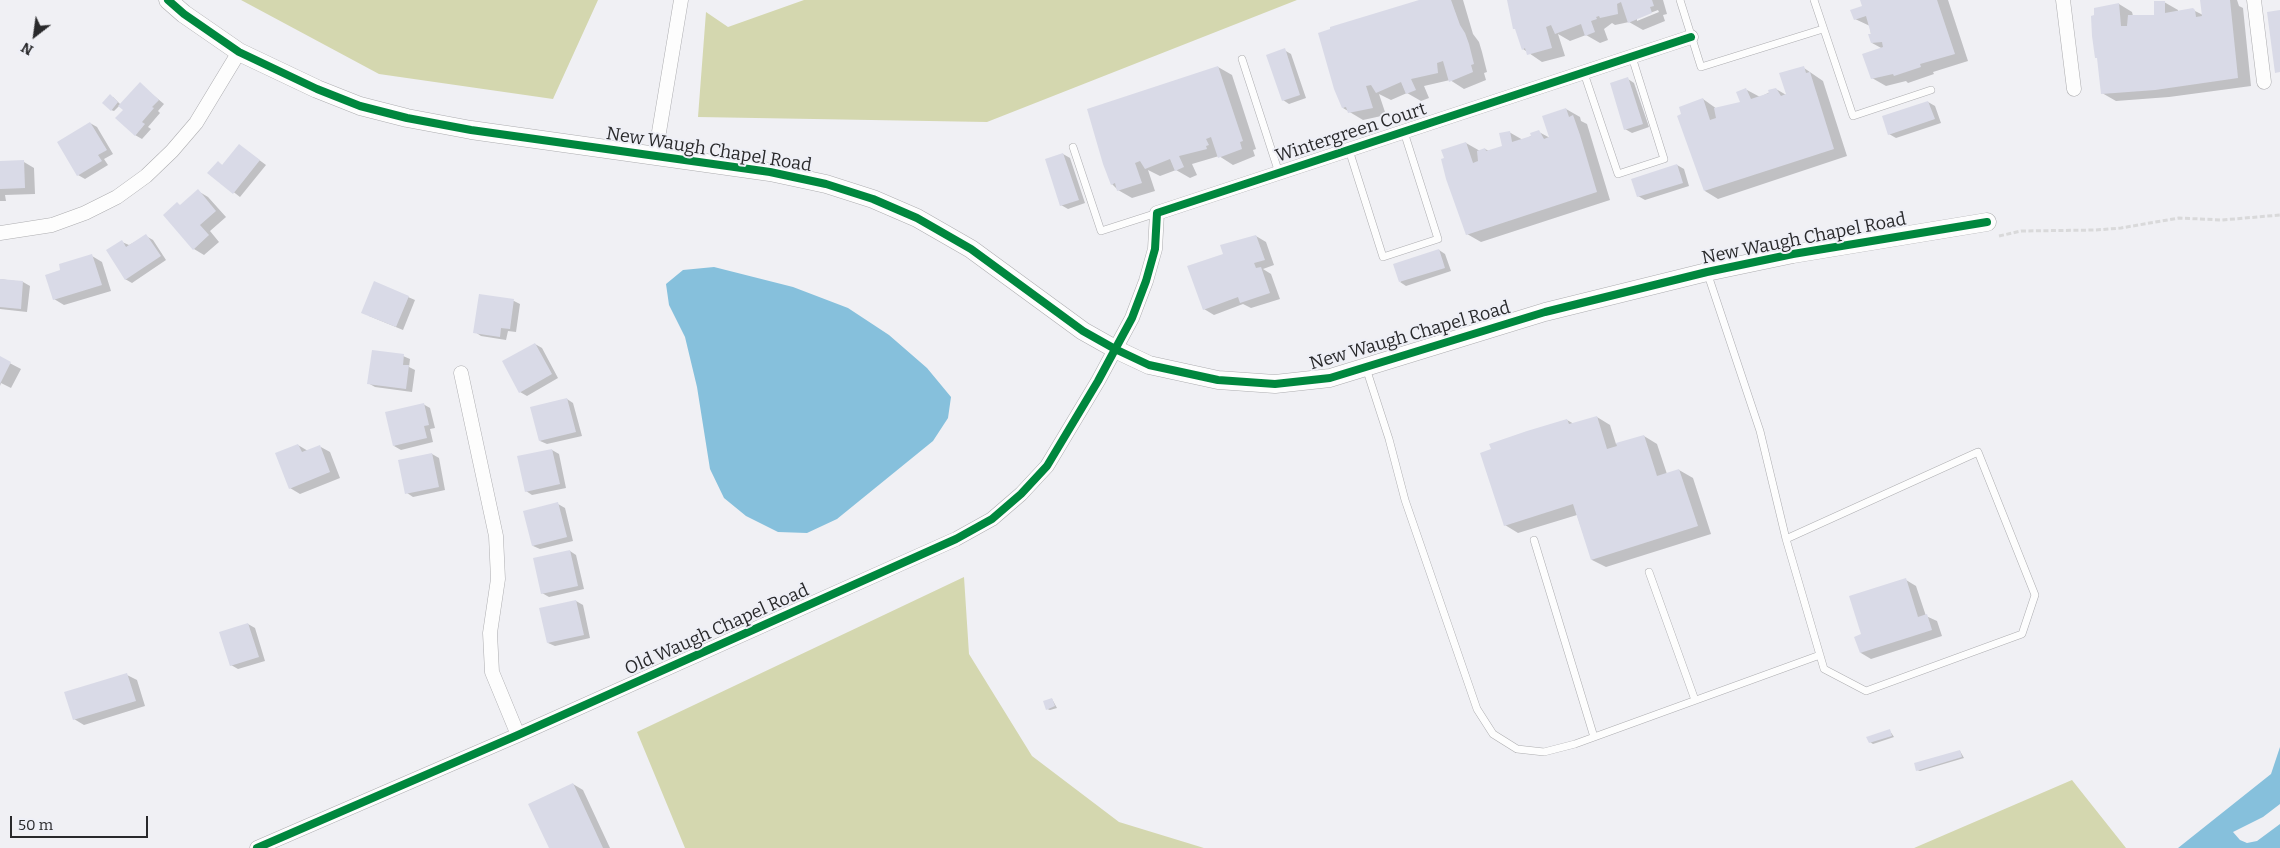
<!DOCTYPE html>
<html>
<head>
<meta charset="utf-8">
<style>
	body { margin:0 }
	#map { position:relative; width:2280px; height:848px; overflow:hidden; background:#f0f0f4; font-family:Bitter,serif }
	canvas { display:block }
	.north { position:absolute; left:10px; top:10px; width:50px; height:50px; -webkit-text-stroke:4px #eeeff6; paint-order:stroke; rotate:210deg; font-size:14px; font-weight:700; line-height:20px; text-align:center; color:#29292b }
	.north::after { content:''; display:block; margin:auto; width:18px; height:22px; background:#29292b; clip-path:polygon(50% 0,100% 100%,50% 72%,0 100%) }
	.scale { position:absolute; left:10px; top:816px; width:138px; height:22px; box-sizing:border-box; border:2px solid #29292b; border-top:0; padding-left:6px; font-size:15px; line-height:18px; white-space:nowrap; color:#29292b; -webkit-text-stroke:4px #eeeff6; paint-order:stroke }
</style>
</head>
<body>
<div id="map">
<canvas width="2280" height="848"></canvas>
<div class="north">N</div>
<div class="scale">50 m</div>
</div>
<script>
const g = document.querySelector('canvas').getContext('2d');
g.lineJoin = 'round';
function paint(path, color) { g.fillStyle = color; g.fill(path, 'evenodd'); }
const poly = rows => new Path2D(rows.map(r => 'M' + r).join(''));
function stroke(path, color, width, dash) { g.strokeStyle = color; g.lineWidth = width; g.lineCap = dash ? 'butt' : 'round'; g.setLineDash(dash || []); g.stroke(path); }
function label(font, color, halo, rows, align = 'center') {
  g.font = font + ' Bitter,serif'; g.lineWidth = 4; g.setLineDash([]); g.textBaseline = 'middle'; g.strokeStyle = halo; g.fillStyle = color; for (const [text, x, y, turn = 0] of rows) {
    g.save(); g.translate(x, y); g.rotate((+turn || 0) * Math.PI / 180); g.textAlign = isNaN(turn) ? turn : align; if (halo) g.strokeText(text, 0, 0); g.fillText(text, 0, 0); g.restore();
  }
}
const forest = poly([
	[241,0,598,0,553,99,379,74],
	[804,0,1297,0,987,122,698,117,706,12,728,27],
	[964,577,969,654,1032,756,1119,822,1204,848,685,848,637,732],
	[2072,780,2126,848,1914,848]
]);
const water = poly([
	[714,267,793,287,848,308,889,335,927,368,951,397,948,418,933,441,837,519,807,533,778,532,746,516,724,498,710,469,697,387,685,337,669,305,666,284,683,270],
	[2280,747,2280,804,2263,817,2233,832,2240,840,2247,843,2257,841,2280,824,2280,848,2178,848,2271,774]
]);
const shadow = poly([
	[1421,0,1463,0,1473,34,1479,42,1482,52,1487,72,1484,73,1486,80,1464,89,1450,80,1424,86,1429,98,1421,101,1407,93,1391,100,1379,94,1386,115,1363,120,1343,108],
	[1508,0,1663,0,1667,14,1663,15,1665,21,1643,30,1629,22,1615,25,1612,23,1604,29,1608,40,1600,43,1586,35,1570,41,1558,34,1565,56,1542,62,1523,49],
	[1658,10,1659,12,1637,21,1637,18],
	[1861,0,1948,0,1968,61,1933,72,1934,74,1908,83,1906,81,1886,86,1872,78,1883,49,1872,43,1870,26,1855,19,1864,7],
	[2201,0,2237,0,2239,6,2243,8,2251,86,2169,97,2116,101,2102,93,2119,4,2132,12,2133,16,2155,16,2164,2,2178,10,2178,12,2193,10,2203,15],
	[1284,50,1291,54,1306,98,1289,104,1283,100],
	[1218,67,1232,75,1256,149,1253,150,1255,156,1233,165,1219,156,1192,164,1197,175,1190,178,1176,170,1160,176,1148,170,1155,191,1132,198,1118,190,1112,184],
	[1804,68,1823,81,1847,156,1718,199,1705,191,1703,99,1717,109,1741,103,1738,92,1747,90,1760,97,1776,89,1788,96],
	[1628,79,1634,83,1649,127,1632,133,1625,129],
	[140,84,164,104,158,111,160,113,148,127,151,129,142,139,135,135,125,110,120,105,114,111,111,110,113,97,121,105],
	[1928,102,1935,106,1941,123,1896,138,1889,134],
	[1566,109,1580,117,1581,121,1587,124,1610,200,1481,242,1467,234,1466,143,1480,151,1485,149,1489,151,1504,147,1509,132,1523,140,1539,132,1550,138],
	[90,123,97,127,113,154,104,159,108,165,85,179,78,175],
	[239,145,266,165,240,197,209,173,218,162,223,166],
	[1063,154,1070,158,1085,203,1068,209,1061,205],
	[24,162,34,168,35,194,5,195,6,201,0,201,0,163],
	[1677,165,1684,169,1689,186,1645,200,1638,196],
	[198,191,208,197,226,217,210,231,219,242,204,255,194,249,181,206],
	[146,236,153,240,166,260,132,283,125,279,122,242,129,245],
	[1256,236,1266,242,1274,265,1263,269,1271,274,1280,299,1251,308,1243,304,1214,315,1204,309,1224,255],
	[1439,250,1445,254,1451,271,1406,286,1400,282],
	[92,256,102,262,111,291,64,305,54,299,62,271],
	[0,279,23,282,30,286,27,312,0,309],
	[480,296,514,301,520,304,516,332,508,331,506,340,481,336,475,332],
	[408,297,415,300,403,330,369,316],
	[535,344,542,348,558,378,527,396,520,392],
	[403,356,410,359,409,367,415,370,412,392,375,387,368,383],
	[0,358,21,369,11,388,1,383,0,386],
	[567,399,573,403,582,436,547,444,540,441],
	[423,404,430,408,435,428,430,429,433,442,401,450,394,446],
	[1597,417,1610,425,1616,444,1644,436,1657,444,1667,474,1679,470,1693,478,1711,534,1606,567,1592,560,1577,515,1518,533,1505,525,1567,420,1574,424],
	[298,445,308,451,319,446,330,452,340,478,300,494,290,488],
	[552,450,559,454,566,488,532,495,526,491],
	[432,454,439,458,445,490,413,497,407,493],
	[558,504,565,508,573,541,540,549,533,546],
	[570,551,576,555,584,589,549,597,542,593],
	[1906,580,1916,586,1926,616,1937,621,1942,636,1871,659,1861,653,1863,635],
	[576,601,583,605,590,638,555,646,548,643],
	[248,624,255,628,265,661,238,669,231,665],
	[127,675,137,680,145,706,84,725,74,719],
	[1052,699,1057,708,1050,710,1047,709],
	[1890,731,1894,737,1873,744,1870,742],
	[1960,751,1964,758,1920,771,1917,770],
	[573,784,583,790,610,848,550,848]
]);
const building = poly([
	[1419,0,1451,0,1460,25,1465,33,1469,44,1474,64,1471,65,1473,72,1449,82,1443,61,1437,63,1438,73,1411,79,1416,90,1406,94,1401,82,1376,93,1371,85,1366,86,1373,108,1348,113,1346,107,1342,108,1334,89,1318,33,1330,29,1330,27],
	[1507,0,1652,0,1654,6,1650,7,1652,13,1628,23,1621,2,1617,4,1618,14,1600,18,1599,16,1596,17,1597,19,1591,21,1595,32,1585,36,1581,24,1555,34,1551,25,1546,27,1552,48,1527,55,1525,48,1522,50,1515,29,1513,29],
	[1860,0,1937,0,1955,54,1920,64,1921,67,1894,76,1893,74,1871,79,1862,54,1883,47,1882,42,1871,43,1868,34,1871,34,1866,16,1854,20,1850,10,1862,6],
	[2200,0,2230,0,2238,78,2155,90,2101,94,2097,58,2095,58,2092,36,2091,16,2094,15,2094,8,2119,3,2121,26,2127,26,2128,15,2154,15,2154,1,2165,1,2165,13,2193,8,2195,10,2196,17,2202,16],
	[2280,10,2280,72,2275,73,2267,12],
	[1285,48,1300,95,1282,101,1266,55],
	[1218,66,1243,141,1240,142,1242,149,1218,158,1211,137,1206,139,1209,145,1206,146,1207,149,1179,156,1184,167,1175,171,1170,159,1145,169,1140,161,1135,163,1142,183,1117,191,1115,183,1111,185,1103,164,1087,109],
	[1804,66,1806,73,1810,72,1834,149,1704,191,1677,116,1681,114,1679,107,1703,98,1710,120,1716,118,1714,108,1740,102,1736,92,1746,88,1751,99,1769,93,1768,90,1776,88,1781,96,1786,94,1779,73],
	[1628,77,1643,124,1624,130,1610,83],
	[140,82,159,100,152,107,154,108,142,122,145,124,135,136,115,118,123,110,118,106],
	[110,94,118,102,111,111,102,103],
	[1928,101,1935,119,1888,135,1882,116],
	[1566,108,1569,117,1573,115,1580,135,1597,192,1466,235,1446,179,1441,159,1444,158,1441,150,1466,142,1473,163,1478,161,1477,151,1485,148,1486,151,1502,146,1499,133,1510,131,1512,142,1531,136,1530,133,1539,130,1544,139,1549,137,1542,116],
	[90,122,107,150,98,155,102,161,77,176,57,142],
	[239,144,260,160,233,194,207,173,218,161,222,165],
	[1063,153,1079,200,1060,206,1045,159],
	[24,160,25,188,0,189,0,161],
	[1677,164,1683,183,1637,197,1631,179],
	[198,189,216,211,200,225,209,235,193,250,163,215,177,202,180,205],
	[146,234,161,256,125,280,106,250,122,240,126,247],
	[1256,235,1265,260,1254,263,1256,268,1261,267,1270,293,1240,303,1238,297,1203,310,1187,266,1223,254,1220,245],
	[1439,249,1445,268,1399,282,1393,264],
	[92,254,102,285,53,300,45,275,60,270,59,264],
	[0,279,23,281,21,309,0,307],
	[374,281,409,296,396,327,361,313],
	[479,294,514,299,510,329,501,328,500,337,473,333],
	[535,343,552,374,519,393,502,361],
	[372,350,404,354,403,365,409,365,406,389,367,384],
	[0,356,11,362,0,384],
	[567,398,576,432,539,441,530,407],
	[424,403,429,425,424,426,427,438,393,446,385,412],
	[1597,416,1607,449,1617,446,1616,443,1644,435,1657,476,1679,469,1698,526,1591,560,1573,504,1504,526,1480,453,1491,449,1489,444,1527,431,1567,419,1569,424],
	[298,444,302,452,320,445,330,472,289,489,275,453],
	[552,449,560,484,525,492,517,456],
	[432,453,439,487,405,494,398,460],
	[558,502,567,537,532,546,523,511],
	[570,550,578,586,541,594,533,558],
	[1906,578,1918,617,1927,614,1932,630,1860,653,1854,637,1861,634,1849,596],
	[576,600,584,635,547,643,539,608],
	[248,623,259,657,230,666,219,632],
	[127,673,136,701,73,720,64,692],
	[1052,698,1055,706,1046,710,1043,701],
	[1890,729,1892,736,1869,743,1866,737],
	[1960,750,1962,757,1916,771,1914,763],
	[573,783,603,848,549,848,528,804]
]);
const path = poly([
	[1999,236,2021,231,2096,230,2121,228,2179,218,2222,220,2280,215]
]);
const service = poly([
	[1680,0,1701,67,1823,29],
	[1814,0,1853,116,1931,90],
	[1242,59,1279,173],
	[1584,73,1618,174,1664,159,1632,57],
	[1073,147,1101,231,1157,213],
	[1349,150,1383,257,1438,239,1404,132],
	[1707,272,1760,431,1786,539,1824,669,1866,691,2022,634,2035,595,1978,452,1786,539],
	[1366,368,1389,439,1405,500,1477,709,1493,734,1517,749,1544,752,1575,744,1820,655],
	[1534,540,1594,737],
	[1649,572,1695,700]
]);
const minor = poly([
	[2063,0,2074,89],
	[2254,0,2264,82],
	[655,156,681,0],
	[0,233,52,225,85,213,117,197,146,176,172,151,196,123,239,52],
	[461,373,496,536,498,579,490,633,492,672,518,735],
	[257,848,518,735,956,539,992,519,1021,494,1047,466,1098,381,1132,318,1146,281,1155,249,1157,213,1691,37]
]);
const tertiary = poly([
	[168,0,184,14,239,52,317,89,360,106,407,118,471,130,770,172,826,184,873,199,917,218,971,249,1083,331,1115,349,1149,365,1218,380,1275,384,1330,378,1545,312,1707,272,1793,254,1987,222]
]);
const cycleway = poly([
	[168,0,184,14,239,52,317,89,360,106,407,118,471,130,770,172,826,184,873,199,917,218,971,249,1083,331,1115,349,1149,365,1218,380,1275,384,1330,378,1545,312,1707,272,1793,254,1987,222],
	[257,848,518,735,956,539,992,519,1021,494,1047,466,1098,381,1132,318,1146,281,1155,249,1157,213,1691,37]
]);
const streetNames = [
	["Wintergreen Court",1351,133,-18],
	["New Waugh Chapel Road",709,150,9],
	["New Waugh Chapel Road",1804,239,-11],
	["New Waugh Chapel Road",1410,336,-16],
	["Old Waugh Chapel Road",717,630,-24]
];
paint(forest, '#d4d7af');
paint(water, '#86c0dc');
paint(shadow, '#0003');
paint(building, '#d9dae7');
stroke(service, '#adadb0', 8);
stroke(minor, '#adadb0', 15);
stroke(tertiary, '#adadb0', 19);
stroke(path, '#d9d9da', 3, [5, 2.5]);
stroke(service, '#fdfdfd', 7);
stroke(minor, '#fdfdfd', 14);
stroke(tertiary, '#fdfdfd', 18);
stroke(cycleway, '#00873e', 8);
label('18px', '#29292b', '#eeeff6', streetNames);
</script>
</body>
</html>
